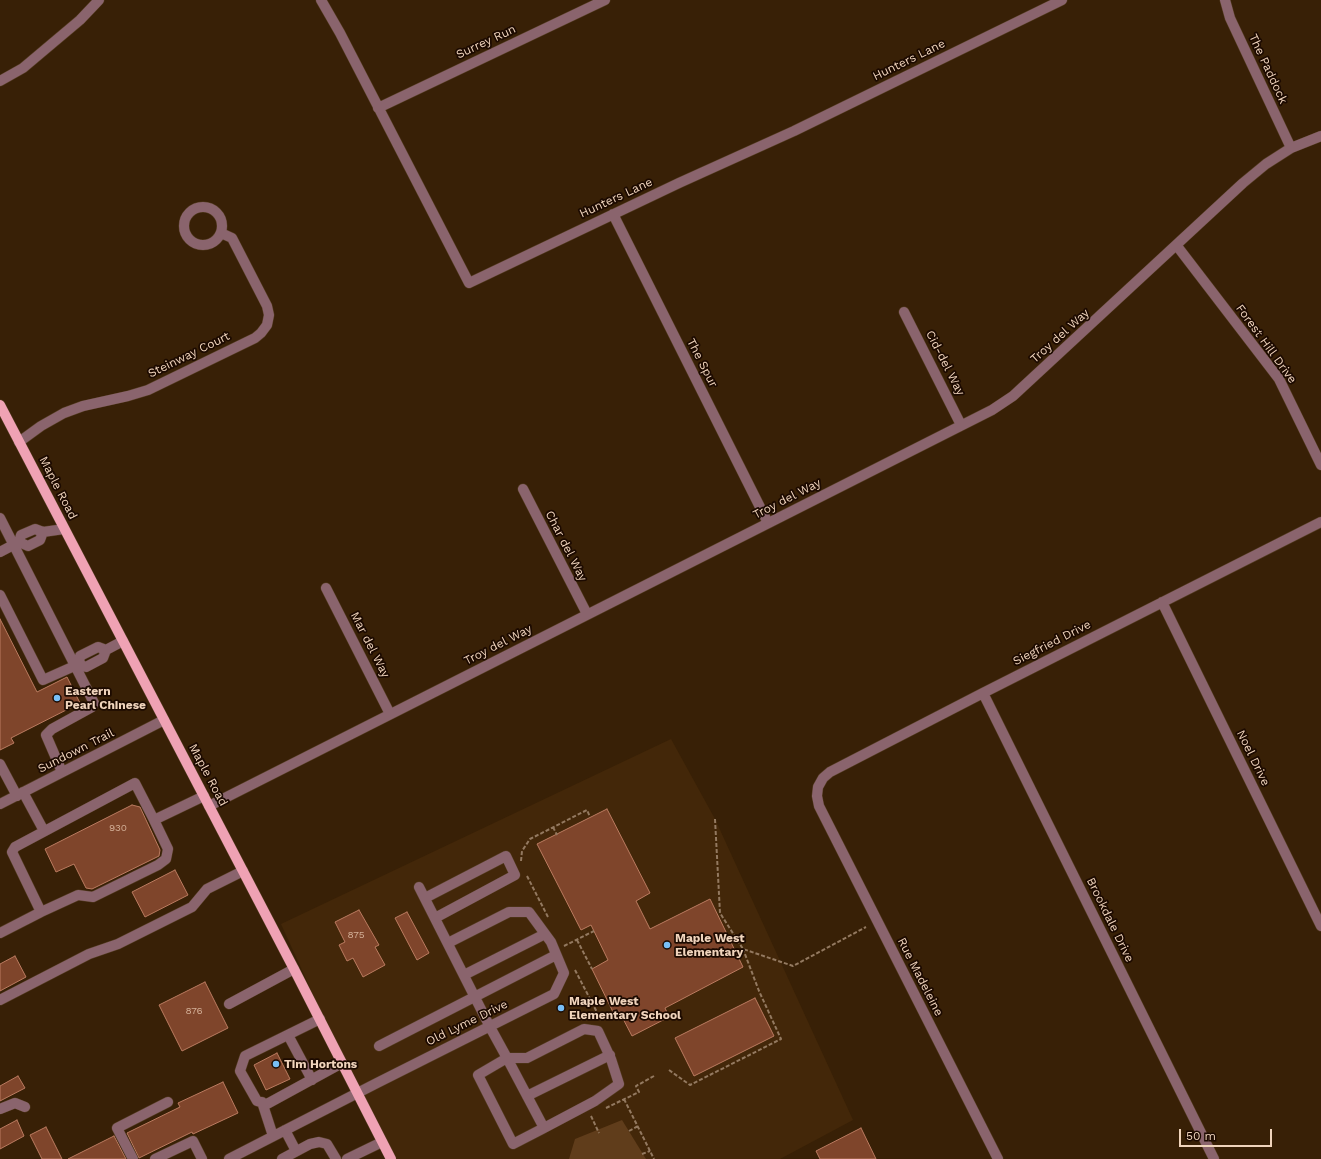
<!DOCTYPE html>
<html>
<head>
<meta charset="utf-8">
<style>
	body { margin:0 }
	#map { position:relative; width:1321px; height:1159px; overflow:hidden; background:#382006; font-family:"Work Sans",sans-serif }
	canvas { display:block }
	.scale { position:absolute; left:1179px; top:1129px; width:93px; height:18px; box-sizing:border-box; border:2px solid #f0d4bc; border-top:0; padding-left:5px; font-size:12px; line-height:14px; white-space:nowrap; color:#f0d4bc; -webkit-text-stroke:3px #1c0a00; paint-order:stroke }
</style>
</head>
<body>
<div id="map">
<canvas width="1321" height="1159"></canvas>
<div class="scale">50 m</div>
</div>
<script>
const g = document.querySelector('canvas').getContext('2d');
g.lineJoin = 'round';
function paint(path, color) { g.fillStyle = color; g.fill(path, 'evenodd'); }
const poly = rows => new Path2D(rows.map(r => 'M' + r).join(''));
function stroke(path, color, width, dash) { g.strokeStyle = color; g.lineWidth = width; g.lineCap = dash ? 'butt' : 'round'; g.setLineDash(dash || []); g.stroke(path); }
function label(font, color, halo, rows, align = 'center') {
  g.font = font + ' "Work Sans",sans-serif'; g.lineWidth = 3.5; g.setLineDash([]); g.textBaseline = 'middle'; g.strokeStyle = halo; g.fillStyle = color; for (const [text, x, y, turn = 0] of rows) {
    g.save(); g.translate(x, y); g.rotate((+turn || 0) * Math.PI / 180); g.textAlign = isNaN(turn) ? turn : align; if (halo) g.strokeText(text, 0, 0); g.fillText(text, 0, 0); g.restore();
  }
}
const built = poly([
	[671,739,715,819,853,1120,780,1159,391,1159,358,1093,281,924]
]);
const green = poly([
	[622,1120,646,1159,569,1159,575,1139]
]);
const building = poly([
	[0,619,37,692,67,677,80,703,11,738,14,743,0,750,0,619],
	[132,805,140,807,160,850,159,856,92,889,86,888,74,864,56,872,45,849,132,805],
	[607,809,650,893,636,901,650,929,710,899,743,967,665,1008,669,1017,632,1036,619,1011,614,1014,592,969,608,960,591,925,581,930,537,844,607,809],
	[175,870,188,895,145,917,132,892,175,870],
	[359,910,379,945,375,947,385,965,363,977,353,958,347,961,339,945,345,942,335,922,359,910],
	[407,912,429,953,417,960,395,918,407,912],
	[15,956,26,977,0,991,0,964,15,956],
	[205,982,228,1028,182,1051,159,1005,205,982],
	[755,998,774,1036,694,1076,675,1038,755,998],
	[277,1053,290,1079,266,1090,254,1065,277,1053],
	[18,1076,25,1088,0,1101,0,1086,18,1076],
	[223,1082,238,1113,193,1134,192,1132,139,1158,127,1133,180,1107,178,1103,223,1082],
	[17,1120,24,1136,0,1149,0,1129,17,1120],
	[46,1127,62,1159,42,1159,30,1135,46,1127],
	[861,1128,876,1159,820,1159,816,1151,861,1128],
	[114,1136,126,1159,68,1159,114,1136]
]);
const path = poly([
	[715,819,720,913,743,949,793,966,866,927],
	[553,827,557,835],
	[521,861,522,851,530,839,587,810,590,817],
	[527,876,548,917],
	[577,940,592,969],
	[564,946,594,931],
	[575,970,601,1020],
	[669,1070,690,1085,781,1039,759,991,743,949],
	[624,1099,654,1159],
	[606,1108,639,1092,636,1086,654,1076],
	[591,1116,599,1133],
	[629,1131,638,1126],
	[642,1154,650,1151]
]);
const minor = poly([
	[321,0,340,33,469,283,679,183,794,131,1062,0],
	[1225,0,1230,18,1291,148],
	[0,81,23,68,80,20,99,0],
	[378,108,605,0],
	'184 226a19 19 0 1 1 38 0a19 19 0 1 1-38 0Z',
	[613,214,768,523],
	[1177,246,1279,379,1321,465],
	[904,312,961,425],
	[19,442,41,426,64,413,83,406,128,396,148,390,255,338,261,333,267,325,269,315,267,306,232,238,221,233],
	[523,489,587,614],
	[0,518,94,703,92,707,52,729,46,735,62,772],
	[43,532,64,529],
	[0,552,19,542,28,546,40,540,43,532,35,529,21,535,19,542],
	[326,588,390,714],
	[0,595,43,680,79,664,86,667,103,658,106,650,98,647,80,656,79,664],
	[1162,602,1321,926],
	[106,650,123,641],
	[983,693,1214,1159],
	[0,764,17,796],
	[23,792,44,831],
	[0,804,164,720],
	[209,806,992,410,1013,396,1243,183,1266,164,1291,148,1321,136],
	[419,887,490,1027,507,1058,544,1128,513,1144,478,1075,507,1058,527,1058,584,1029,598,1031,611,1059,619,1084,595,1101,544,1128],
	[425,898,506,856,515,875,435,918],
	[41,912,12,852,15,847,135,783,154,820,204,796],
	[0,933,41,912,78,895,93,897,158,865,166,859,168,849,154,820],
	[464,975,545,934],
	[0,1000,89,954,118,944,192,907,207,889,243,871],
	[229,1004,294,969],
	[320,1019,245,1056,240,1071,257,1101,267,1104,342,1063],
	[288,1035,312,1080],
	[379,1046,556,955],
	[527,1096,610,1055],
	[262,1102,273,1136],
	[0,1109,15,1103,25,1107],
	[285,1130,296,1151],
	[133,1159,117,1128,168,1102],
	[155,1159,193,1141,202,1159],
	[229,1159,377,1083,554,994,564,973,551,942,529,912,509,912,448,943],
	[282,1159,310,1144,319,1142,327,1144,336,1159],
	[347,1159,382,1142],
	[998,1159,819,806,817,796,818,787,823,778,830,772,983,693,1321,522]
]);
const major = poly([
	[0,405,294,969,391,1159]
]);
const markers = [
	[57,698,4,"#78bff7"],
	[667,945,4,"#78bff7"],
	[561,1008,4,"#78bff7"],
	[276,1064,4,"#78bff7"]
];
const numberNames = [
	["930",118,828],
	["875",356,935],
	["876",194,1011]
];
const streetNames = [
	["Surrey Run",486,42,-25],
	["Hunters Lane",909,60,-26],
	["The Paddock",1268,69,65],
	["Hunters Lane",616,198,-25],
	["Troy del Way",1060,336,-42],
	["Forest Hill Drive",1266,344,54],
	["Steinway Court",189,355,-26],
	["The Spur",702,363,63],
	["Cid-del Way",945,363,63],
	["Maple Road",58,488,63],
	["Troy del Way",787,499,-27],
	["Char del Way",566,546,63],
	["Siegfried Drive",1052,643,-27],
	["Mar del Way",370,645,63],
	["Troy del Way",498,645,-27],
	["Sundown Trail",76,751,-27],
	["Noel Drive",1253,758,64],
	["Maple Road",208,775,62],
	["Brookdale Drive",1110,920,64],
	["Rue Madeleine",920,977,63],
	["Old Lyme Drive",467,1023,-26]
];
const poiNames = [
	["Eastern",65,691],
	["Pearl Chinese",65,705],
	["Maple West",675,938],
	["Elementary",675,952],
	["Maple West",569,1001],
	["Elementary School",569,1015],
	["Tim Hortons",284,1064]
];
paint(built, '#432709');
paint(green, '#603d1b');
paint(building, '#7f452b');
stroke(building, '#bb7b60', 1);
stroke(minor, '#553d23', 11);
stroke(major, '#553d23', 11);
stroke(path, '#937960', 2, [4, 2]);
stroke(minor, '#8a646d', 10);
stroke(major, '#efa2b4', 10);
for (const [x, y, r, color] of markers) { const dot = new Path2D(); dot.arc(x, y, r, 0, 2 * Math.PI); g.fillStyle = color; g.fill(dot); stroke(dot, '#1c0a00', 1.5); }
label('10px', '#d4b098', null, numberNames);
label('12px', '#f0d4bc', '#1c0a00', streetNames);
label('bold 12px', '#f0d4bc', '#1c0a00', poiNames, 'left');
</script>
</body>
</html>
